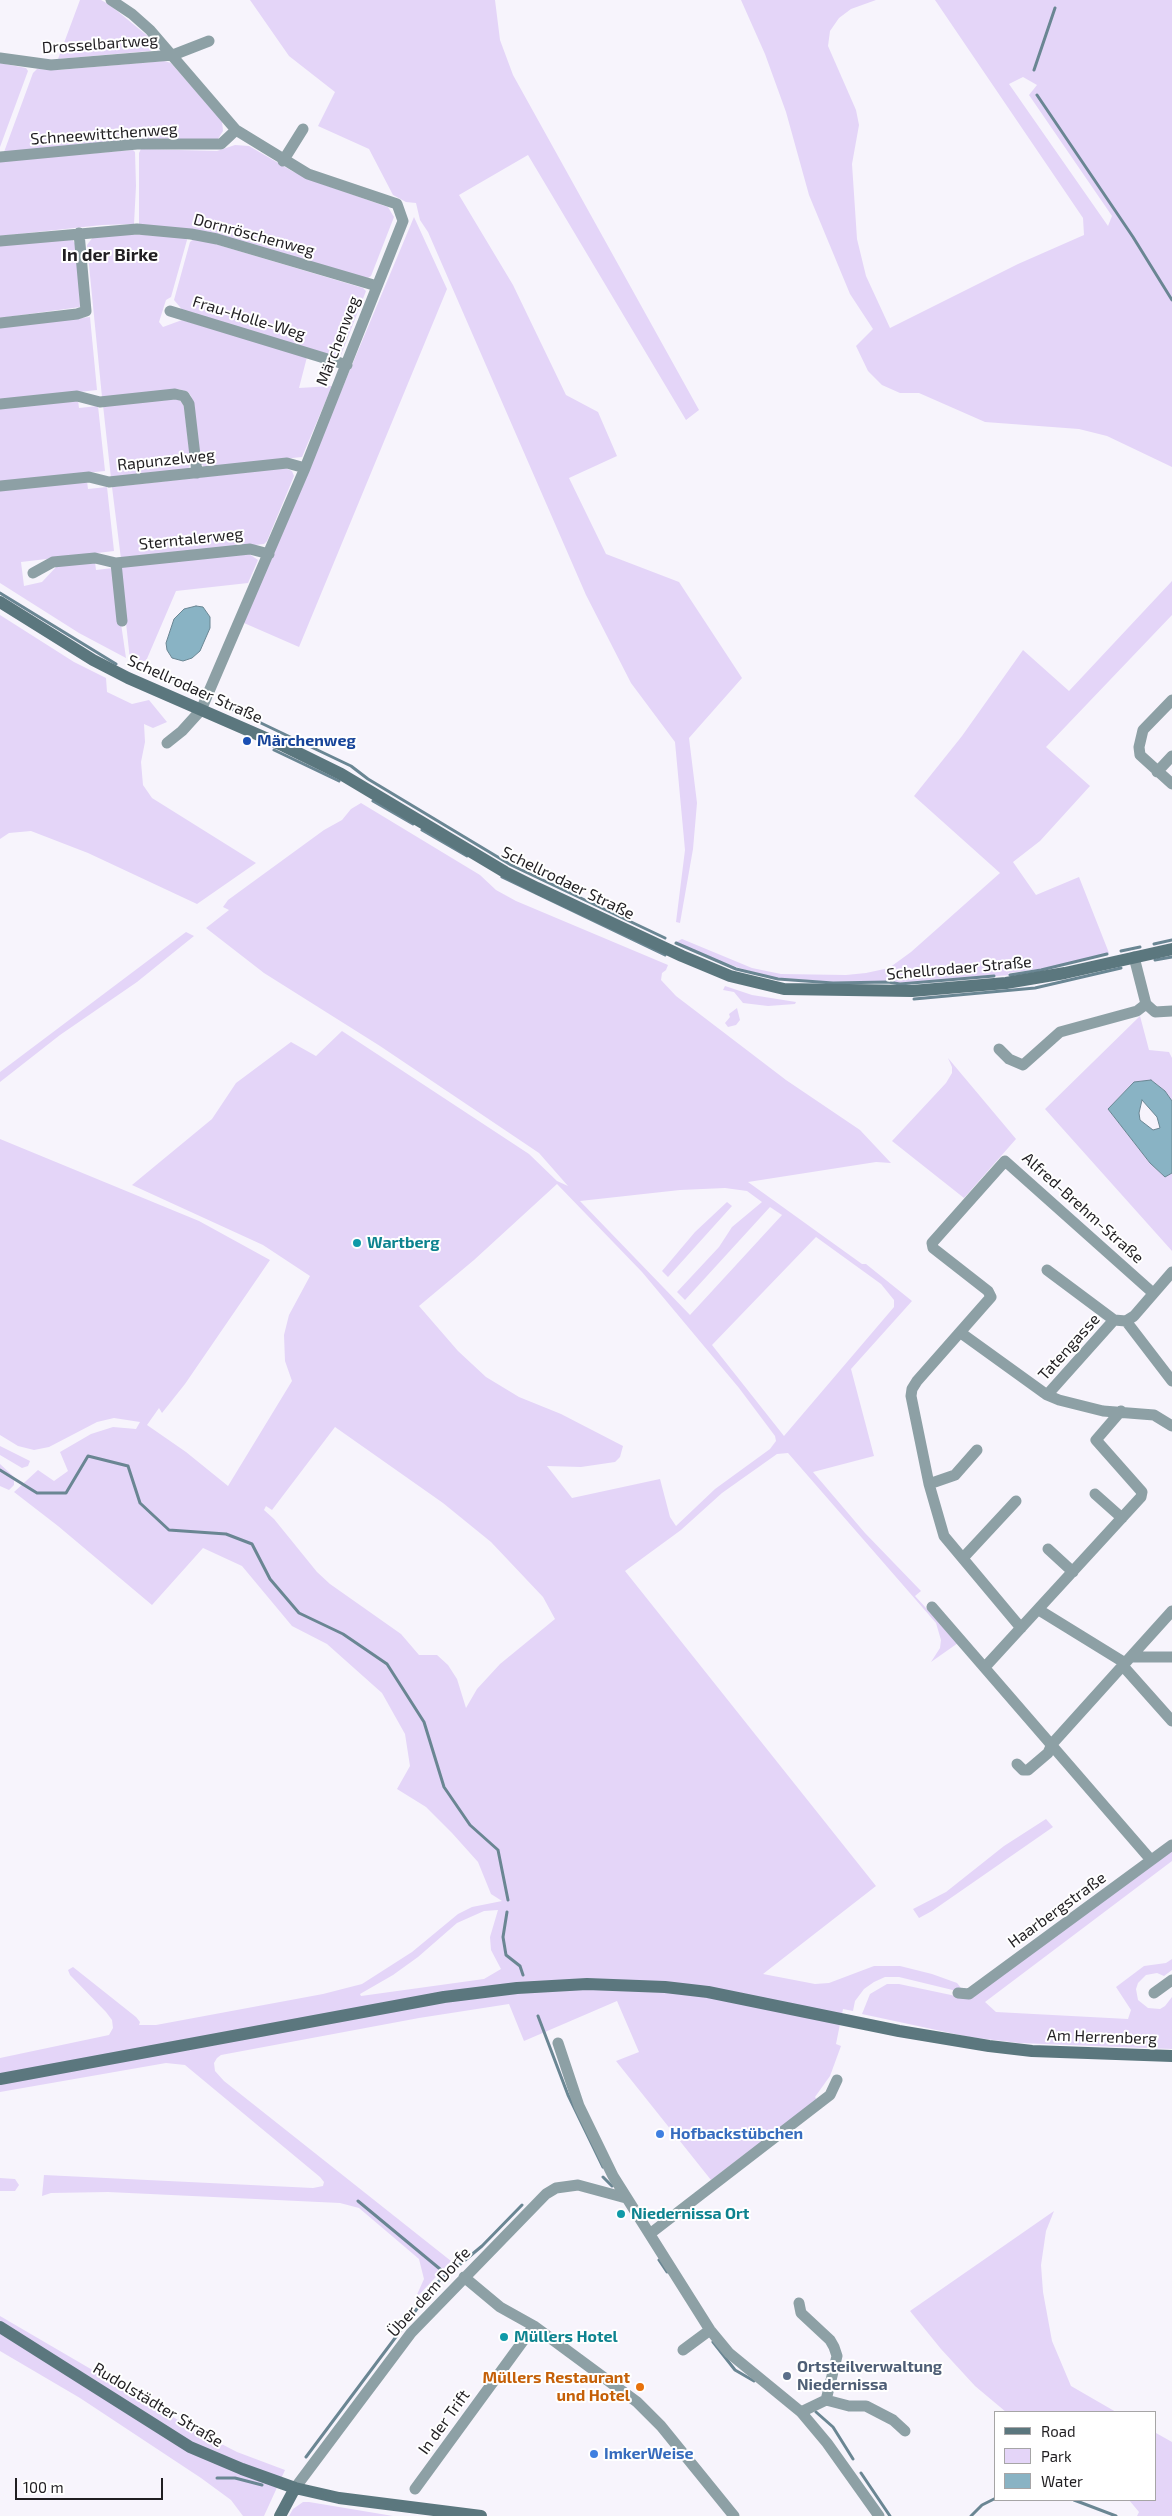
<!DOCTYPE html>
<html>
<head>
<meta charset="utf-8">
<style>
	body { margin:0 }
	#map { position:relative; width:1172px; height:2516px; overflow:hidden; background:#f7f4fc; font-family:"Exo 2",sans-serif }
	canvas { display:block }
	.legend { position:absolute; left:994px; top:2411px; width:162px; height:90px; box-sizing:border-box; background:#fff; border:1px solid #a6a5a6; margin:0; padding:6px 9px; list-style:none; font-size:15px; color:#201e21 }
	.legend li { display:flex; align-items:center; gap:10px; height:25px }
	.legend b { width:25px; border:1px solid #a6a5a6 }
	.scale { position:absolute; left:15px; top:2478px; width:148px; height:22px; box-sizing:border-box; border:2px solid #201e21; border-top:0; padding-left:6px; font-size:15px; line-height:18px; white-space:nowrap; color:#201e21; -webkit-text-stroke:4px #fff; paint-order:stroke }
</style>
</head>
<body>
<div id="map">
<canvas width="1172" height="2516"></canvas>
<ul class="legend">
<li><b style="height:6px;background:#5b777e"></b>Road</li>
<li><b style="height:14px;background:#e4d5f8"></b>Park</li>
<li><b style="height:14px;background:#89b3c4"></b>Water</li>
</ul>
<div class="scale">100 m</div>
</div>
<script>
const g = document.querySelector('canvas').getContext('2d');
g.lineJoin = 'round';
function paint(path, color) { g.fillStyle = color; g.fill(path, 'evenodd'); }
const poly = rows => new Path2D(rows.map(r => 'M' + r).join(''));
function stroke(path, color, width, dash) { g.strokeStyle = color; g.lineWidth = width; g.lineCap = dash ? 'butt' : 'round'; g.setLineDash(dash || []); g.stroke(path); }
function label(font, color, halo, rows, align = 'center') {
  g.font = font + ' "Exo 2",sans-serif'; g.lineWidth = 4; g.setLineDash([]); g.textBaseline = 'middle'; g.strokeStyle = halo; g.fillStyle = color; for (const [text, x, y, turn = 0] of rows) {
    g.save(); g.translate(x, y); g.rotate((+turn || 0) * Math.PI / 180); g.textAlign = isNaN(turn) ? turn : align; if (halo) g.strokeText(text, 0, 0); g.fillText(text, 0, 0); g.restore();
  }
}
const green = poly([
	[80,0,101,0,110,5,150,38,154,43,153,49,150,51,58,59],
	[250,0,495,0,500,40,513,75,699,410,686,420,528,155,459,195,513,285,566,395,598,412,617,456,569,478,606,554,679,582,742,678,689,738,697,803,693,849,680,923,676,922,685,850,675,742,631,683,586,595,428,232,420,220,416,203,406,202,393,195,369,149,318,126,335,92,289,56],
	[741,0,876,0,851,9,839,18,830,31,828,46,856,110,859,125,852,164,857,239,866,276,890,328,1018,264,1084,235,1083,218,935,0,1172,0,1172,467,1107,436,1079,429,985,422,919,393,900,393,882,385,868,371,856,346,873,329,850,294,809,195,786,112,765,54],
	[1023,77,1037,85,1029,95,1112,216,1108,226,1009,84],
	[164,61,171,63,222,121,223,131,218,139,4,152,33,73,37,69,58,70],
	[0,63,26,68,28,71,0,147],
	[235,145,249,146,292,171,319,183,388,207,394,217,371,276,368,278,139,224,139,153,141,149,217,151],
	[133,150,135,152,136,186,134,224,102,225,0,236,0,161],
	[414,217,447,289,299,647,244,623],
	[124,234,185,237,187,240,171,297,166,300,159,322,163,327,182,320,307,357,299,388,332,386,302,457,205,467,201,464,191,396,188,392,179,389,102,397,87,245,93,237],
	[195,238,363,288,366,291,341,355,335,357,185,313,174,300,190,242],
	[72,239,78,248,80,307,0,318,0,245],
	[90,317,97,390,0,401,0,326],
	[179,399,184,406,191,463,187,471,111,478,103,405],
	[78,400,79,408,98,406,105,471,0,482,0,408],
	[285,468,292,471,294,476,267,541,264,544,121,559,112,487],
	[87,481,88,489,107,487,114,551,21,562,24,586,42,582,57,566,95,562,96,570,113,568,126,658,79,633,0,583,0,490],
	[249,554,258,560,248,583,176,591,146,661,130,660,120,567],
	[1172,581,1172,615,1046,747,1090,786,1040,841,1013,862,1036,895,1079,877,1109,953,1041,969,1008,973,1010,975,901,983,888,981,833,982,778,978,757,974,714,959,676,942,682,939,752,968,781,974,846,975,866,973,889,968,911,952,1000,873,914,796,962,736,1023,650,1069,691],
	[0,615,74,662,106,678,107,692,132,704,149,700,167,722,153,728,144,724,145,742,141,762,143,785,152,798,256,863,197,904,88,853,31,831,9,833,0,839],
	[361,803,480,875,496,890,516,901,668,965,666,970,662,973,661,980,676,996,786,1080,860,1130,891,1163,876,1162,748,1182,862,1264,866,1264,912,1301,851,1369,874,1456,813,1472,865,1533,921,1591,915,1596,958,1643,931,1662,940,1648,941,1640,936,1623,788,1453,777,1454,722,1493,681,1530,625,1571,876,1886,763,1974,815,1984,829,1983,874,1966,900,1966,932,1974,957,1983,965,1993,899,1977,885,1977,874,1982,864,1989,855,2001,853,2011,843,2009,836,2044,841,2046,830,2076,815,2097,817,2100,711,2180,616,2061,639,2052,617,2001,524,2041,509,2004,419,2018,221,2055,217,2058,214,2063,215,2071,224,2081,451,2261,415,2299,424,2279,419,2259,359,2208,340,2203,108,2192,51,2193,42,2196,44,2175,313,2188,323,2186,324,2182,320,2177,185,2065,166,2063,0,2092,0,2058,109,2035,113,2028,112,2020,106,2012,70,1975,68,1970,73,1967,136,2017,140,2022,139,2025,156,2025,323,1994,362,1984,412,1952,458,1914,472,1907,502,1901,491,1894,478,1862,452,1833,426,1807,397,1789,410,1766,405,1734,382,1693,327,1644,292,1626,242,1566,203,1548,152,1605,58,1526,14,1492,38,1470,54,1481,68,1471,60,1452,91,1434,113,1427,136,1429,140,1422,114,1418,97,1422,49,1447,34,1450,18,1446,0,1435,0,1139,199,1221,270,1260,185,1384,162,1413,159,1408,147,1425,186,1452,228,1486,292,1381,285,1361,284,1335,289,1315,310,1276,263,1245,132,1185,212,1119,236,1083,291,1042,316,1056,342,1031,529,1154,557,1181,568,1186,539,1153,380,1046,264,973,206,928,229,910,223,907,228,900,324,830,342,820,351,809],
	[557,1184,642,1272,739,1388,775,1436,776,1441,770,1449,715,1489,676,1526,670,1517,660,1479,572,1498,547,1466,581,1467,615,1462,620,1457,623,1446,561,1414,519,1397,486,1377,458,1351,419,1306,474,1260],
	[725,1188,747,1191,762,1202,732,1227,719,1247,677,1292,685,1300,770,1207,782,1215,690,1315,580,1201,680,1190],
	[816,1237,881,1284,894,1300,894,1307,784,1436,712,1345],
	[335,1427,443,1503,491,1542,543,1597,555,1619,500,1664,477,1689,466,1708,457,1679,448,1665,437,1655,419,1655,401,1634,330,1584,317,1572,274,1519,264,1510,266,1506,272,1510],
	[498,1910,490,1937,491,1950,501,1969,484,1979,361,1996,360,1994,393,1975,418,1957,457,1923,484,1911],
	[186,932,194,936,137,982,60,1035,0,1082,0,1072],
	[725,986,752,995,796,1002,795,1004,768,1006,743,1003,734,992,723,990],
	[737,1008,740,1020,736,1025,728,1027,725,1023,730,1017,729,1014],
	[1140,1016,1149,1050,1169,1052,1172,1058,1172,1101,1165,1091,1151,1080,1134,1082,1108,1109,1150,1163,1165,1177,1172,1173,1172,1251,1045,1109],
	[948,1058,1016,1139,964,1198,892,1141,946,1083,952,1073,952,1067],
	[727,1202,732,1206,668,1277,662,1271,695,1232],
	[0,1446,30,1461,28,1466,22,1468,0,1455],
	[0,1464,14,1477,14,1485,9,1490,0,1486],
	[1046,1819,1053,1827,932,1911,919,1918,913,1909,946,1892,1004,1846],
	[1172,1850,1172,1861,985,2002,996,2012,1128,2019,1131,2010,1116,1987,1144,1966,1166,1963,1172,1959,1172,1970,1164,1976,1157,1973,1146,1975,1138,1983,1136,1989,1138,2000,1148,2008,1160,2009,1165,2006,1172,1997,1172,2049,1019,2043,969,2037,862,2014,870,1994,887,1984,899,1984,970,1999],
	[0,2178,15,2179,19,2185,15,2191,0,2191],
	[1054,2211,1046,2231,1041,2265,1043,2292,1052,2341,1071,2386,1116,2412,1006,2412,975,2386,941,2349,910,2311],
	[0,2316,202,2434,237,2452,285,2470,264,2516,243,2516,231,2500,201,2478,80,2398,0,2351],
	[1156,2433,1172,2442,1172,2516,1137,2516,1139,2512,1129,2500,1156,2500],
	[303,2502,309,2502,393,2516,289,2516,293,2509]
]);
const water = poly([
	[196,606,203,607,210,617,210,628,200,651,192,658,183,661,172,658,167,650,166,643,174,619,184,609,196,606],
	[1151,1080,1165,1091,1172,1101,1172,1173,1165,1177,1150,1163,1108,1109,1134,1082,1151,1080],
	[1142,1100,1157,1117,1160,1128,1153,1130,1140,1120,1139,1113,1142,1100]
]);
const stream = poly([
	[1034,70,1055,8],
	[1037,95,1133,237,1172,300],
	[0,593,116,664],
	[143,664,195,690],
	[219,703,351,766,368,779,511,865,665,938],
	[274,750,339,781],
	[373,801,413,824],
	[422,830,467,856],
	[502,877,665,955],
	[676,943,736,969,778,979,833,983,888,982,900,984,994,976],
	[1154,944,1172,940],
	[1121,951,1140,947],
	[1155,960,1172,957],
	[1010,975,1041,970,1107,954],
	[914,999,1035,988,1121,968],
	[0,1470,37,1493,66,1493,88,1456,128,1466,140,1503,169,1530,226,1534,252,1544,270,1579,299,1613,343,1634,387,1664,424,1722,444,1787,470,1825,498,1850,508,1900],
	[507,1912,503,1937,506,1955,520,1966,523,1975],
	[538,2016,568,2095,603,2167],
	[603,2177,612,2186],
	[358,2201,446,2274],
	[659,2260,667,2272],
	[458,2266,482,2246,522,2205],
	[713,2342,735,2370,754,2381],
	[816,2412,833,2427,853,2459],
	[306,2457,434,2286,448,2272],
	[861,2473,890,2516],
	[217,2478,235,2478,262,2485],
	[1074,2500,1116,2516],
	[971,2516,982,2505,996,2498]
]);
const street = poly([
	[111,0,132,14,150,30,236,130,308,174,397,204,403,221,305,468,201,710,182,731,167,743],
	[0,58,51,65,173,55,209,41],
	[0,157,137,144,221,144,236,130],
	[283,161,303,129],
	[0,241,137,229,191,234,217,239,377,286],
	[170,311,347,365],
	[0,323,77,314,86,311,79,233],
	[0,404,77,396,100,402,175,394,184,396,189,404,197,473],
	[0,486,89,477,109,482,287,463,305,468],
	[116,563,122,621],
	[33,573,53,562,95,558,116,563,250,549,269,554],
	[1172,700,1143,730,1139,747,1140,755,1172,784],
	[1157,772,1172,756],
	[1134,957,1146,1004,1155,1012,1172,1011],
	[999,1049,1009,1059,1023,1065,1060,1032,1137,1011,1146,1004],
	[1047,1270,1114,1320],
	[1126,1321,1134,1316,1172,1272],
	[961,1333,1047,1395,1059,1400,1103,1411,1154,1415,1172,1426],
	[1047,1395,1114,1320,1126,1321,1172,1381],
	[929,1484,955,1475,977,1450],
	[1095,1494,1122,1518],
	[1048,1549,1073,1572],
	[963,1558,1016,1501],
	[932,1607,1151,1860],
	[1039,1610,1125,1663],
	[1021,1628,944,1536,929,1484,911,1396,912,1389,917,1381,991,1297,988,1291,933,1248,932,1243,1005,1161,1153,1293],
	[1131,1657,1172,1657],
	[1123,1666,1172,1721],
	[985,1667,1141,1497,1142,1492,1096,1440,1121,1411],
	[1017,1764,1023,1770,1028,1770,1048,1753,1052,1744,1172,1611],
	[958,1993,969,1994,1172,1845],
	[1154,1993,1172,1980],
	[558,2043,579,2106,613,2176,710,2330,729,2353,801,2412,827,2443,879,2516],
	[651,2233,830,2095,837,2080],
	[464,2277,500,2307,534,2326,637,2402,661,2426,734,2516],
	[799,2303,801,2313,830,2340,834,2347,837,2356,826,2400],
	[683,2350,710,2330],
	[801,2412,826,2400,849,2406,866,2406,893,2420,905,2431],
	[295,2488,411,2333,546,2194,556,2188,578,2185,626,2198],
	[415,2489,534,2326]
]);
const secondary = poly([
	[0,602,93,660,128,678,284,746,341,774,505,872,537,888,682,956,730,976,784,989,912,991,1006,983,1065,973,1172,949],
	[0,2079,444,1997,517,1988,587,1984,665,1987,708,1992,899,2031,989,2046,1032,2051,1172,2056],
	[0,2327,190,2447,242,2469,295,2488,339,2498,481,2516],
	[280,2516,295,2488]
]);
const markers = [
	[247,741,5,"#1a4fb4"],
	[357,1243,5,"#0f9aa8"],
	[660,2134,5,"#3f7fe0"],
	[621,2214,5,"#0f9aa8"],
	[504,2337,5,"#0f9aa8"],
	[787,2376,5,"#5c6f8a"],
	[640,2387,5,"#e8710a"],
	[594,2454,5,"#3f7fe0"]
];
const streetNames = [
	["Drosselbartweg",100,44,-4],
	["Schneewittchenweg",104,134,-4],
	["Dornröschenweg",254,235,15],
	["Frau-Holle-Weg",249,318,17],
	["Märchenweg",338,341,-69],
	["Rapunzelweg",166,460,-6],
	["Sterntalerweg",191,539,-6],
	["Schellrodaer Straße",195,689,24],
	["Schellrodaer Straße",568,883,26],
	["Schellrodaer Straße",959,968,-5],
	["Alfred-Brehm-Straße",1083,1208,42],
	["Tatengasse",1069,1347,-48],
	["Haarbergstraße",1057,1910,-36],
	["Am Herrenberg",1102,2037,2],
	["Über dem Dorfe",429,2292,-48],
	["Rudolstädter Straße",158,2405,31],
	["In der Trift",444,2422,-54]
];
const transitNames = [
	["Märchenweg",257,741]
];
const cultureNames = [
	["Wartberg",367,1243],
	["Niedernissa Ort",631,2214],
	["Müllers Hotel",514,2337]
];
const shopNames = [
	["Hofbackstübchen",670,2134],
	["ImkerWeise",604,2454]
];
const serviceNames = [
	["Ortsteilverwaltung",797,2367],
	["Niedernissa",797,2385]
];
const foodNames = [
	["Müllers Restaurant",630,2378],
	["und Hotel",630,2396]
];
const neighbourhoodNames = [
	["In der Birke",110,255]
];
paint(green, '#e4d5f8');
paint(water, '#89b3c4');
stroke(water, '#6a8693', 1);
stroke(stream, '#6a8693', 3);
stroke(street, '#8da0a5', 11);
stroke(secondary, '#5b777e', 12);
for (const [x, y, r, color] of markers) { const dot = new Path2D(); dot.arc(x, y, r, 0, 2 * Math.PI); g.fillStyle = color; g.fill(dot); stroke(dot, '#fff', 2); }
label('16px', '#201e21', '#fff', streetNames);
label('bold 16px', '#164399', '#fff', transitNames, 'left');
label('bold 16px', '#0d838f', '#fff', cultureNames, 'left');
label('bold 16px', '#366cbe', '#fff', shopNames, 'left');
label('bold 16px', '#4e5e75', '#fff', serviceNames, 'left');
label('bold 16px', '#c56008', '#fff', foodNames, 'right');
label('bold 18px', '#201e21', '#fff', neighbourhoodNames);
</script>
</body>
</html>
